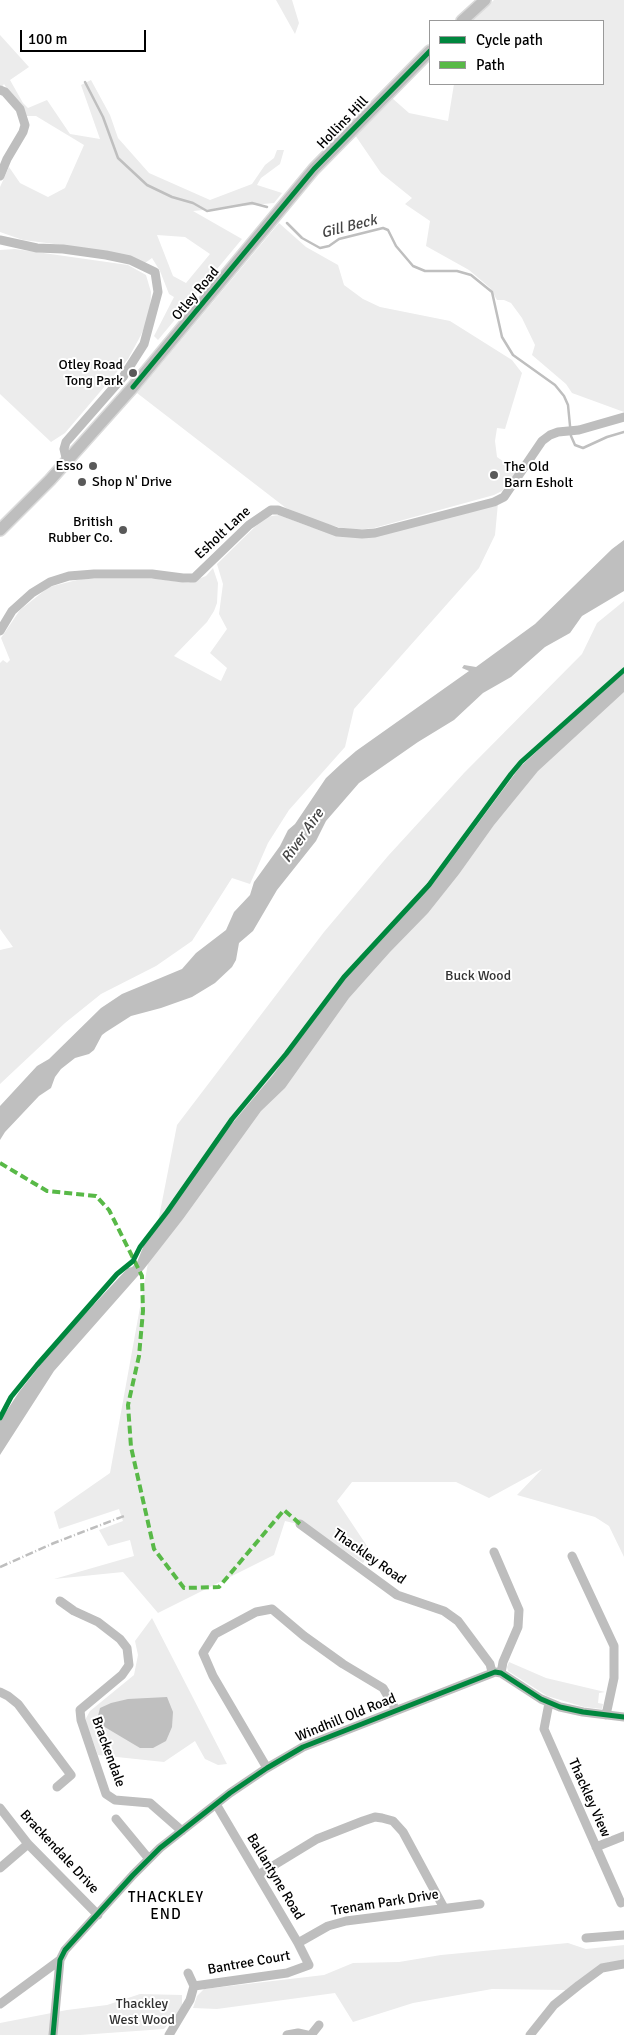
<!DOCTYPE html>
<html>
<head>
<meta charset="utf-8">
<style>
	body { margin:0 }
	#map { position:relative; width:624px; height:2035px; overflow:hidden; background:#fff; font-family:Signika,sans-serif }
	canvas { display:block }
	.legend { position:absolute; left:429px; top:20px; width:175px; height:65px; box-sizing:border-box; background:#fff; border:1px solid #999; margin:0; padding:6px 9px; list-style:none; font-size:15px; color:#000 }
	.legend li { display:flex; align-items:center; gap:10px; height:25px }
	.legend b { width:25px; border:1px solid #999 }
	.scale { position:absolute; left:20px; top:30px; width:126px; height:22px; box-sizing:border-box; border:2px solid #000; border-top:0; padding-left:6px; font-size:15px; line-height:18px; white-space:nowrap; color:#000; -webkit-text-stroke:4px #fff; paint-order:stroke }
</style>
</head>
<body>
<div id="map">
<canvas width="624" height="2035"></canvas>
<ul class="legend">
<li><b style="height:6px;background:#00873e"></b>Cycle path</li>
<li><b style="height:6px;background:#58b947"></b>Path</li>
</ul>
<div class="scale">100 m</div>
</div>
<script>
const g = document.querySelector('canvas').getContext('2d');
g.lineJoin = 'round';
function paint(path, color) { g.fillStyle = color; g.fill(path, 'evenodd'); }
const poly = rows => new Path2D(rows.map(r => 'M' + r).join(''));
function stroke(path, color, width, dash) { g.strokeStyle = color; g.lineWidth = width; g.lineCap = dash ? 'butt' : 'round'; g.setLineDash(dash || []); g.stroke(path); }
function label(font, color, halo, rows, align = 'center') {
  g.font = font + ' Signika,sans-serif'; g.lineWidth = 4; g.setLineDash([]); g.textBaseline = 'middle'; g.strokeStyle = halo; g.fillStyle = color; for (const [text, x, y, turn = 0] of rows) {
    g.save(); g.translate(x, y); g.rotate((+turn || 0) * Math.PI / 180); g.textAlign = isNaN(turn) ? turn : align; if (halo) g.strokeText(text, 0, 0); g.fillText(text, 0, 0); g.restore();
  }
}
const green = poly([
	[276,0,292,0,299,23,295,34],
	[494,0,624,0,624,412,572,393,566,384,532,355,535,345,522,318,511,303,504,300,497,300,490,288,482,281,469,270,426,246,430,221,405,204,412,198,381,173,355,135,392,98,409,113,448,121,454,84,603,84,603,21,471,21],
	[0,35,29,67,10,80,23,103,28,108,47,100,70,134,100,139,81,85,91,80,110,115,118,138,149,173,210,200,252,184,265,165,274,158,277,150,284,150,280,164,261,178,257,185,282,193,274,203,193,211,242,239,158,340,154,336,174,297,169,294,160,271,152,258,145,263,70,246,23,240,0,232,0,187,9,167,20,183,48,197,65,188,84,145,36,116,24,116,4,84,0,90],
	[157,235,185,237,210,254,186,283,173,276],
	[279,223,306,247,338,265,344,285,363,299,380,307,450,321,512,360,522,373,505,429,497,428,495,441,497,457,517,471,502,491,494,495,374,528,357,530,338,527,315,521,286,508,137,393],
	[15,249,128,265,146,275,151,292,150,314,141,335,128,359,65,433,51,442,0,394,0,250],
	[498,503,495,535,479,568,354,709,345,747,289,810,268,843,250,884,232,878,192,941,156,966,101,994,65,1023,0,1084,0,950,13,947,0,929,0,663,3,660,7,663,10,660,1,638,20,610,49,587,81,579,158,579,188,583,206,576,213,568,218,583,217,603,214,611,207,622,174,656,221,681,227,668,210,653,227,629,219,614,223,584,217,564,265,517,279,515,311,527,348,537],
	[624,601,624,1557,609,1526,595,1517,517,1495,542,1469,489,1498,456,1482,352,1482,337,1501,371,1552,363,1563,306,1526,285,1521,274,1555,158,1613,123,1572,54,1579,134,1556,130,1540,108,1546,99,1530,123,1521,119,1509,59,1529,54,1512,110,1473,148,1263,151,1258,177,1125,324,932,388,856,464,773,582,654,597,623],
	[152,1618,227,1764,218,1765,205,1759,195,1741,164,1762,98,1755,85,1720,90,1711,134,1675,138,1655,135,1641],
	[509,1662,546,1678,605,1692,599,1693,598,1703,603,1704,602,1709,584,1707,547,1696,508,1671,507,1667],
	[568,1943,586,1949,624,1945,624,1961,566,1990,492,1989,413,2003,353,2022,335,1993,217,2009,193,2008,197,1996,204,1989,324,1975,353,1963,399,1962,441,1955],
	[140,1994,182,1995,182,2008,164,2029,80,2035,0,2035,0,2023,67,2010,107,2005]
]);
const water = poly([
	[624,540,624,591,582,616,570,633,545,647,511,677,483,693,454,720,418,742,359,783,326,821,316,841,277,890,253,931,239,943,236,960,232,967,215,983,192,997,161,1008,131,1016,106,1032,102,1035,94,1050,89,1054,75,1058,61,1069,55,1077,51,1088,39,1096,5,1132,0,1140,0,1106,37,1066,49,1059,101,1008,122,994,182,969,196,953,226,930,234,912,250,895,254,882,280,846,288,830,295,824,326,778,341,764,356,751,469,671,462,668,464,665,476,667,535,624,612,549],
	[624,673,624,692,538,771,494,825,459,874,428,913,390,952,349,998,285,1088,261,1111,183,1219,144,1269,54,1371,0,1455,0,1421,19,1392,56,1345,128,1268,132,1267,137,1262,144,1245,169,1213,225,1132,273,1075,344,980,435,881,520,767,576,715],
	[167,1697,173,1712,172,1727,166,1741,153,1748,140,1748,103,1726,98,1716,100,1708,111,1703,128,1699]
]);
const stream = poly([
	[85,82,103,117,118,158,147,185,172,197,193,203,207,211,252,203,267,207],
	[287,223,302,238,320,248,329,246,339,239,383,228,388,230,396,246,413,266,425,271,457,271,471,275,492,292,502,337,513,355,555,385,564,396,568,405,571,436,575,445,583,448,607,437,624,432]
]);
const minor = poly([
	[0,90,5,92,20,109,25,125,23,132,7,159,0,176],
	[0,240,37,248,63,249,106,255,130,260,155,272,158,292,144,344,123,377,66,442,64,449,67,462],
	[0,631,12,611,32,593,50,582,69,576,94,574,152,574,183,578,194,578,249,525,271,510,278,510,337,532,362,534,375,533,494,502,504,497,542,441,550,435,558,432,579,430,624,417],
	[300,1524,397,1595,444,1611,458,1621,490,1664,492,1672],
	[494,1552,519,1610,518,1627,503,1662,501,1673],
	[572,1556,614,1646,614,1678,606,1715],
	[60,1601,74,1611,98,1622,120,1639,127,1648,129,1665,122,1675,80,1710,81,1720,106,1794,115,1800,150,1803,182,1831],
	[0,1692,8,1696,18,1704,71,1775,57,1787],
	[549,1703,544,1729,621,1903],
	[267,1768,213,1676,203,1653,215,1634,256,1612,272,1609,304,1636,343,1664,383,1688,396,1710],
	[0,1808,28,1844,98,1915],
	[116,1819,149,1859],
	[596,1847,624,1836],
	[0,1868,28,1844],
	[258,1875,317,1839,363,1821,375,1817,382,1818,393,1821,403,1832,444,1908],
	[586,1938,624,1935],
	[298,1943,328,1926,346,1921,480,1904],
	[188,1973,194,1986],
	[0,2004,60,1960],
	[53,2035,60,1960,65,1950,133,1875,160,1848,230,1793,267,1768,303,1747,495,1672,501,1673,541,1699,560,1707,583,1712,624,1717],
	[169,2035,190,2000,194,1986,287,1973,309,1965,298,1943,216,1804],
	[287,2035,298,2033,307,2035],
	[311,2035,319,2025],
	[530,2035,554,2005,579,1985,602,1968,624,1964]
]);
const major = poly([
	[462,21,485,0],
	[0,530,50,480,133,387,314,169,430,51]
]);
const rail = poly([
	[0,1567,54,1543,124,1516]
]);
const quiet = poly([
	[0,1163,47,1191,96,1196,109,1210,142,1276,143,1311,139,1356,128,1405,131,1447,154,1549,184,1588,219,1587,284,1510,300,1524]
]);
const cycleway = poly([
	[133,387,314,169,430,51],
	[0,1418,11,1397,37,1365,117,1274,133,1261,140,1247,167,1212,232,1119,286,1054,344,977,429,885,511,774,521,762,624,670],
	[53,2035,60,1960,65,1950,133,1875,160,1848,230,1793,267,1768,303,1747,495,1672,501,1673,541,1699,560,1707,583,1712,624,1717]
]);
const markers = [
	[133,373,5,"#595959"],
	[93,466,5,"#595959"],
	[494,475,5,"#595959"],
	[82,482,5,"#595959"],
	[123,530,5,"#595959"]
];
const streetNames = [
	["Hollins Hill",343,123,-46],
	["Otley Road",196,294,-50],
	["Esholt Lane",223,533,-43],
	["Thackley Road",369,1557,35],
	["Windhill Old Road",346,1718,-22],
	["Brackendale",108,1752,70],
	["Thackley View",589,1798,66],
	["Brackendale Drive",59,1852,47],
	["Ballantyne Road",275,1877,59],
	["Trenam Park Drive",385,1903,-9],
	["Bantree Court",249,1963,-10]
];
const poiNames = [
	["Otley Road",123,365],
	["Tong Park",123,381],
	["Esso",83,466],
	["The Old",504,467,"left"],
	["Barn Esholt",504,483,"left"],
	["Shop N' Drive",92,482,"left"],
	["British",113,522],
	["Rubber Co.",113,538]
];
const parkNames = [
	["Buck Wood",478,976],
	["Thackley",142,2004],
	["West Wood",142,2020]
];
const waterNames = [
	["Gill Beck",349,227,-14],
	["River Aire",303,836,-55]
];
const neighbourhoodNames = [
	["THACKLEY",166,1898],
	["END",166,1915]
];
paint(green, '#ececec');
paint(water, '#bfbfbf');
stroke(stream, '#bfbfbf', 2.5);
stroke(major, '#dbdbdb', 14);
stroke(minor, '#bebebe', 9);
stroke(major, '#bebebe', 11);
stroke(rail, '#bebebe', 2.5, [8, 2.5, 1, 2.5]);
stroke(quiet, '#58b947', 4, [8, 4]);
stroke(cycleway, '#00873e', 5);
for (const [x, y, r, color] of markers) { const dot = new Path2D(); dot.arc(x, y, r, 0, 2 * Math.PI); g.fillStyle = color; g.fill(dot); stroke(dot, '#fff', 2); }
label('14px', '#000', '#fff', streetNames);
label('14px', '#000', '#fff', poiNames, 'right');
label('14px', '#333', '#fff', parkNames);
label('italic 15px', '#444', '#fff', waterNames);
g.letterSpacing = '1px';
label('15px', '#000', '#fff', neighbourhoodNames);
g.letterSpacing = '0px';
</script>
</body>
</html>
